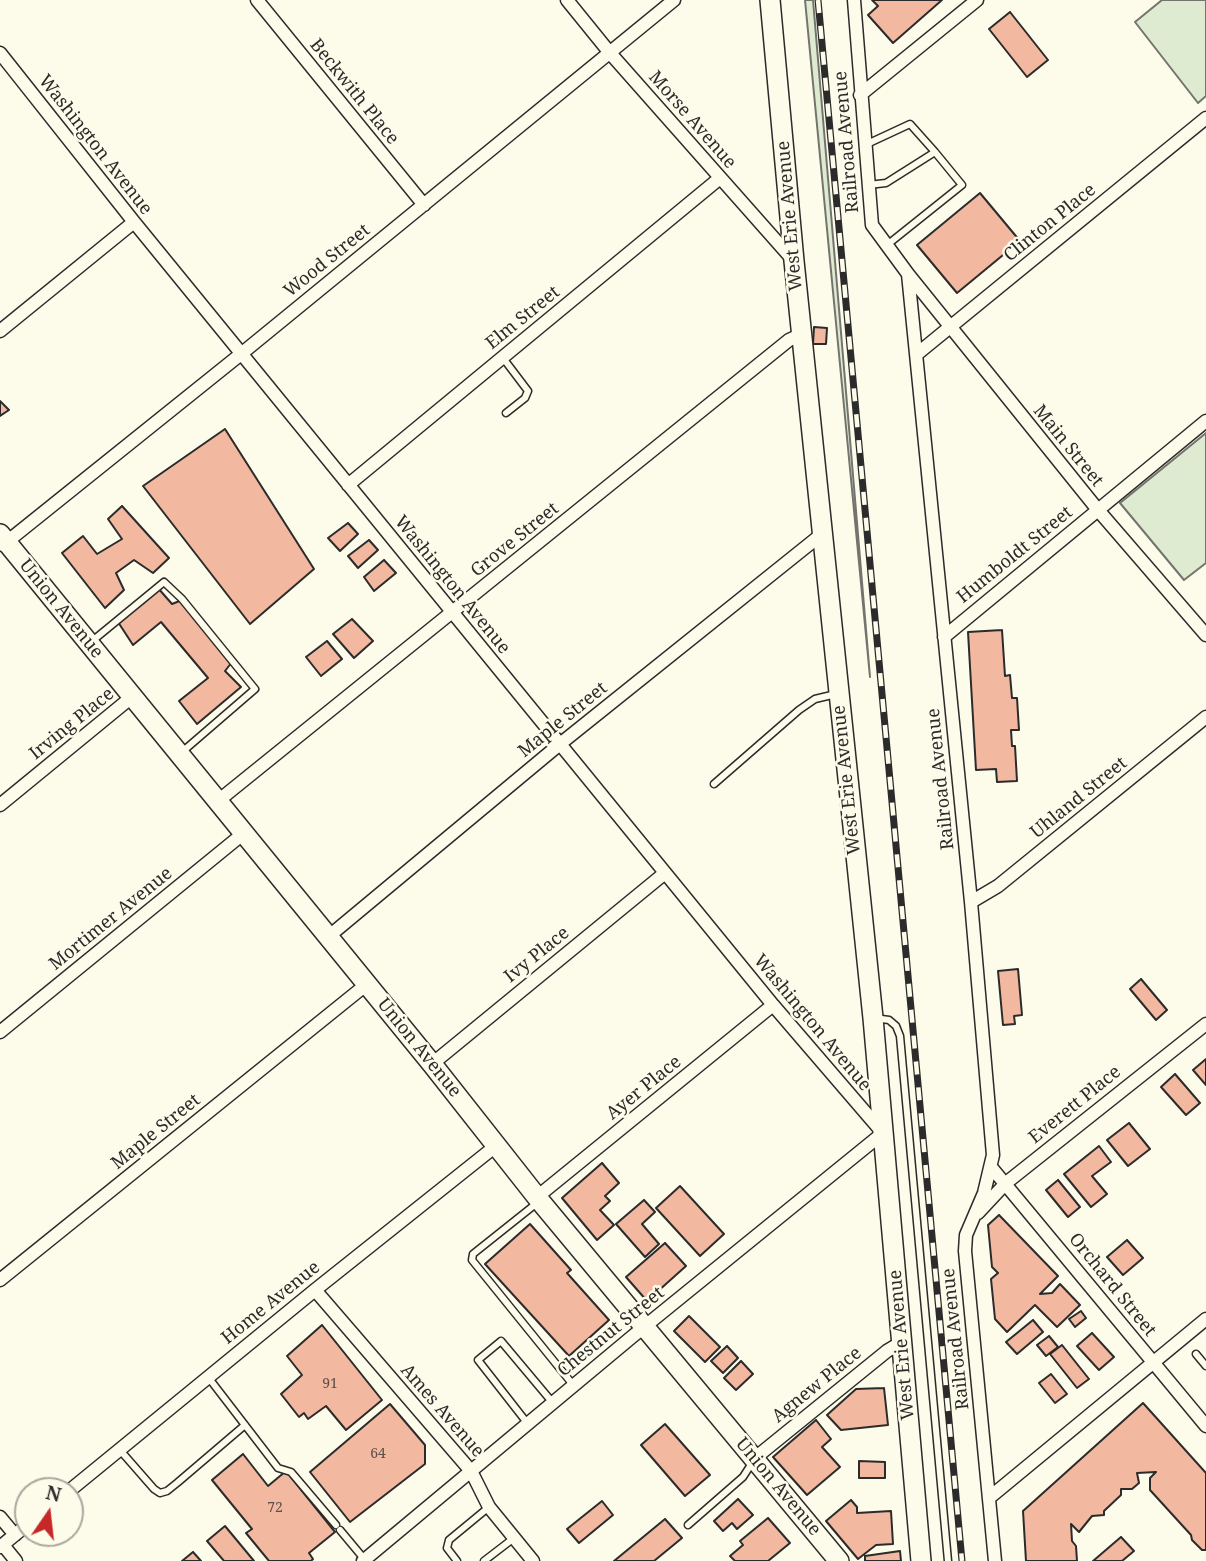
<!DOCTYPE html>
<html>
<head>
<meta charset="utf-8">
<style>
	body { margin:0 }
	#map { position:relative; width:1206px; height:1561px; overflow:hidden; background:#fdfbea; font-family:"Noto Serif",serif }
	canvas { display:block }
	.north { position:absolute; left:14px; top:1477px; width:70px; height:70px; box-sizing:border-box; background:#fdfbea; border:2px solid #a9a89e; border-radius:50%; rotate:14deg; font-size:19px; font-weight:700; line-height:28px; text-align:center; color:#2b2b2b }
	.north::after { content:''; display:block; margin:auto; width:24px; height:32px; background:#c62828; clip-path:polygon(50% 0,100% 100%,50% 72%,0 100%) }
</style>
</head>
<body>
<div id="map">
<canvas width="1206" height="1561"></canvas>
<div class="north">N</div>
</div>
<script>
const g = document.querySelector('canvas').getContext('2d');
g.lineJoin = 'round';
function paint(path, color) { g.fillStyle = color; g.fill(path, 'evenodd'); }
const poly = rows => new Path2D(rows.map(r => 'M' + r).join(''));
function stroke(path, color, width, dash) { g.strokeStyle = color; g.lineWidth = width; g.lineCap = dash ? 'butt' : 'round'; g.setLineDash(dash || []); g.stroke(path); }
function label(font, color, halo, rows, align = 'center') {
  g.font = font + ' "Noto Serif",serif'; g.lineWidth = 5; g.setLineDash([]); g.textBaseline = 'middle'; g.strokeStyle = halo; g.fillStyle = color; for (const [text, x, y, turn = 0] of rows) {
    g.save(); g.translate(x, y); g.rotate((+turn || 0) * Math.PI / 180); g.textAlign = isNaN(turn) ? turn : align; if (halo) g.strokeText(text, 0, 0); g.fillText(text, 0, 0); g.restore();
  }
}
const green = poly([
	[805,0,813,0,870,677,805,0],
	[1162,0,1206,0,1206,96,1198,103,1135,22,1162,0],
	[1206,433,1206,563,1184,580,1120,503,1206,433]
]);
const building = poly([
	[872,0,942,0,893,43,868,15,878,6,872,0],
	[1010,12,1048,60,1027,77,989,29,1010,12],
	[980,193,1020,241,957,293,917,245,980,193],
	[814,327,827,328,826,344,813,344,814,327],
	[0,401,9,410,0,416,0,401],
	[225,429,314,569,250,624,143,486,225,429],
	[122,506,169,558,153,573,134,560,116,573,124,590,105,608,62,553,83,536,97,554,122,539,108,519,122,506],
	[348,523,358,534,340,551,328,538,348,523],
	[369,540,378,550,358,568,348,556,369,540],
	[384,560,396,573,374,591,364,577,384,560],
	[158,588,172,604,182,600,232,662,225,671,241,687,197,724,179,701,208,678,161,622,133,645,118,622,158,588],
	[352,619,373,641,354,658,333,634,352,619],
	[1002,630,1005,676,1010,675,1012,698,1017,698,1019,730,1011,730,1012,746,1015,746,1017,781,997,782,996,769,976,770,968,632,1002,630],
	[327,641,342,659,321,676,306,657,327,641],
	[1018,969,1022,1015,1014,1016,1015,1024,1003,1025,998,971,1018,969],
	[1141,979,1167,1010,1156,1020,1130,989,1141,979],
	[1206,1059,1206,1085,1193,1070,1206,1059],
	[1175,1074,1200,1103,1186,1115,1161,1087,1175,1074],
	[1129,1123,1150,1149,1128,1166,1107,1140,1129,1123],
	[1099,1146,1111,1162,1092,1176,1107,1194,1091,1207,1064,1174,1099,1146],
	[602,1163,619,1183,605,1196,610,1201,600,1210,614,1225,597,1240,562,1198,602,1163],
	[1058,1180,1080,1207,1068,1217,1046,1190,1058,1180],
	[680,1186,724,1234,700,1256,656,1208,680,1186],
	[644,1200,655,1212,642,1224,659,1244,645,1257,616,1224,644,1200],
	[999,1215,1058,1276,1040,1294,1052,1293,1060,1284,1080,1305,1057,1327,1035,1305,1007,1332,995,1319,991,1279,998,1273,992,1267,988,1225,999,1215],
	[530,1224,571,1270,567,1273,609,1320,569,1356,485,1264,530,1224],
	[1127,1240,1143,1258,1123,1275,1107,1257,1127,1240],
	[665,1243,686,1266,647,1301,626,1277,665,1243],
	[1081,1311,1086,1318,1075,1327,1069,1319,1081,1311],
	[689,1316,720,1347,705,1362,674,1331,689,1316],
	[1033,1320,1043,1332,1017,1354,1006,1342,1033,1320],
	[322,1325,382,1400,346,1430,326,1406,308,1419,304,1413,299,1417,281,1394,302,1375,287,1356,322,1325],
	[1092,1333,1114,1357,1099,1370,1077,1346,1092,1333],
	[1049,1336,1058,1347,1046,1356,1037,1345,1049,1336],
	[1062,1345,1089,1379,1077,1388,1050,1354,1062,1345],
	[727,1346,738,1358,723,1373,711,1361,727,1346],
	[741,1361,753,1374,736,1390,724,1378,741,1361],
	[1051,1374,1067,1394,1055,1403,1039,1383,1051,1374],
	[884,1388,888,1425,841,1430,827,1415,856,1389,884,1388],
	[1143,1403,1206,1473,1206,1550,1202,1550,1192,1540,1191,1535,1150,1490,1150,1478,1156,1472,1137,1473,1139,1483,1132,1489,1121,1489,1121,1495,1104,1511,1104,1515,1092,1516,1079,1532,1071,1524,1072,1541,1076,1546,1077,1561,1026,1561,1023,1511,1143,1403],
	[390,1404,425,1445,425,1464,350,1522,310,1472,390,1404],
	[816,1420,831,1439,822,1447,840,1467,807,1495,773,1457,816,1420],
	[665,1424,710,1475,685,1496,641,1445,665,1424],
	[243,1454,268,1486,286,1471,335,1532,309,1553,313,1559,311,1561,269,1561,246,1533,252,1529,212,1480,243,1454],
	[859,1461,885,1462,885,1478,859,1478,859,1461],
	[738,1499,753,1515,737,1529,732,1523,723,1531,714,1521,738,1499],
	[851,1500,857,1507,857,1513,891,1511,893,1544,876,1545,858,1559,826,1521,851,1500],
	[602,1501,613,1515,579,1543,567,1529,602,1501],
	[768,1518,790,1543,768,1561,735,1561,730,1556,743,1545,740,1541,768,1518],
	[665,1519,682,1538,654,1561,614,1561,665,1519],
	[225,1526,254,1561,224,1561,207,1541,225,1526],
	[1121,1537,1134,1551,1122,1561,1093,1561,1121,1537],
	[900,1551,901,1561,865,1561,865,1556,900,1551],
	[193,1552,201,1561,182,1561,193,1552]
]);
const lane = poly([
	[867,144,910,124,935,152],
	[868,185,886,183,935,152,962,185,887,245],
	[503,358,528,391,525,398,506,413],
	[91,642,164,582,182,599,255,689,182,752],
	[714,784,799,710,815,699,836,694],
	[874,1018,889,1020,896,1026,900,1036,948,1561],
	[537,1203,473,1254,472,1260,574,1386],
	[1196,1354,1206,1366],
	[208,1377,278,1468,291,1472,336,1525],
	[528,1424,478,1360,501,1341,553,1403],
	[119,1449,154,1489,160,1493,167,1491,177,1483,245,1425],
	[688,1525,743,1477,752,1463],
	[340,1530,365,1560],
	[457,1561,447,1548,449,1540,489,1507],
	[484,1561,514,1538]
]);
const street = poly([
	[257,0,424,205],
	[567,0,610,53,794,261],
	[854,0,872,225,908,274,971,902,993,1155,984,1193,966,1235,965,1251,995,1561],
	[0,53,134,222,773,1005,883,1133,633,1336,363,1561],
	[860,95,977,0],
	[908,274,1098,510,1206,635],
	[0,331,134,222],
	[917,354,1206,118],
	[348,485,720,178],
	[3,545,241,354,674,0],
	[944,637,1206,421],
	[218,801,789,340,802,334],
	[0,805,133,696],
	[971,902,998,886,1206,717],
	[328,937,560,744,822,534],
	[0,1032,244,833],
	[432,1064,665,873],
	[991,1167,1206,1426],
	[537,1197,773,1005],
	[978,1213,1006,1183,1206,1024],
	[0,1280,367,984],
	[315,1290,471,1471,489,1507,533,1561],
	[755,1458,887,1351,902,1342],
	[69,1491,315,1290,497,1145],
	[989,1498,1206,1319],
	[0,1517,15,1535],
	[3,1545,16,1561],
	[0,1547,28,1524]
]);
const secondary = poly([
	[770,0,794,261,873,1018,921,1561],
	[0,534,432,1064,540,1201,839,1561]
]);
const rail = poly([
	[818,0,962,1561]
]);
const numberNames = [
	["91",330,1384],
	["64",378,1454],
	["72",275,1508]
];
const streetNames = [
	["Beckwith Place",354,92,51],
	["Morse Avenue",692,120,49],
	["Railroad Avenue",847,142,-95],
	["Washington Avenue",95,145,52],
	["West Erie Avenue",790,216,-95],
	["Clinton Place",1050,223,-39],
	["Wood Street",327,261,-39],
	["Elm Street",523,318,-39],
	["Main Street",1068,446,51],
	["Grove Street",515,540,-39],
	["Humboldt Street",1015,555,-39],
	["Washington Avenue",452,585,51],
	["Union Avenue",61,609,51],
	["Maple Street",563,720,-39],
	["Irving Place",72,724,-39],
	["Railroad Avenue",941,779,-96],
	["West Erie Avenue",847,780,-96],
	["Uhland Street",1079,798,-39],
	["Mortimer Avenue",111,919,-39],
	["Ivy Place",537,955,-39],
	["Washington Avenue",812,1023,50],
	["Union Avenue",419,1048,51],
	["Ayer Place",644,1088,-39],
	["Everett Place",1075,1105,-39],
	["Maple Street",156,1132,-39],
	["Orchard Street",1112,1285,51],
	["Home Avenue",271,1303,-39],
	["Chestnut Street",611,1332,-39],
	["Railroad Avenue",956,1339,-96],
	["West Erie Avenue",902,1345,-95],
	["Agnew Place",817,1385,-39],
	["Ames Avenue",442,1411,49],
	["Union Avenue",778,1487,50]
];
paint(green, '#deebd1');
stroke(green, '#74746e', 2);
paint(building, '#f2b8a0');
stroke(building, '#2b2b2b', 2);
stroke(lane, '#2b2b2b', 9);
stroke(street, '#2b2b2b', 15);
stroke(secondary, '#2b2b2b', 22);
stroke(lane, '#fdfbea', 6);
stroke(street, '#fdfbea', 12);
stroke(secondary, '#fdfbea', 19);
stroke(rail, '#2b2b2b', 7);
stroke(rail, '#fdfbea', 4.5, [13]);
label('14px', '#5d4e48', null, numberNames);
label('18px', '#2b2b2b', '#fdfbea', streetNames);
</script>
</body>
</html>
